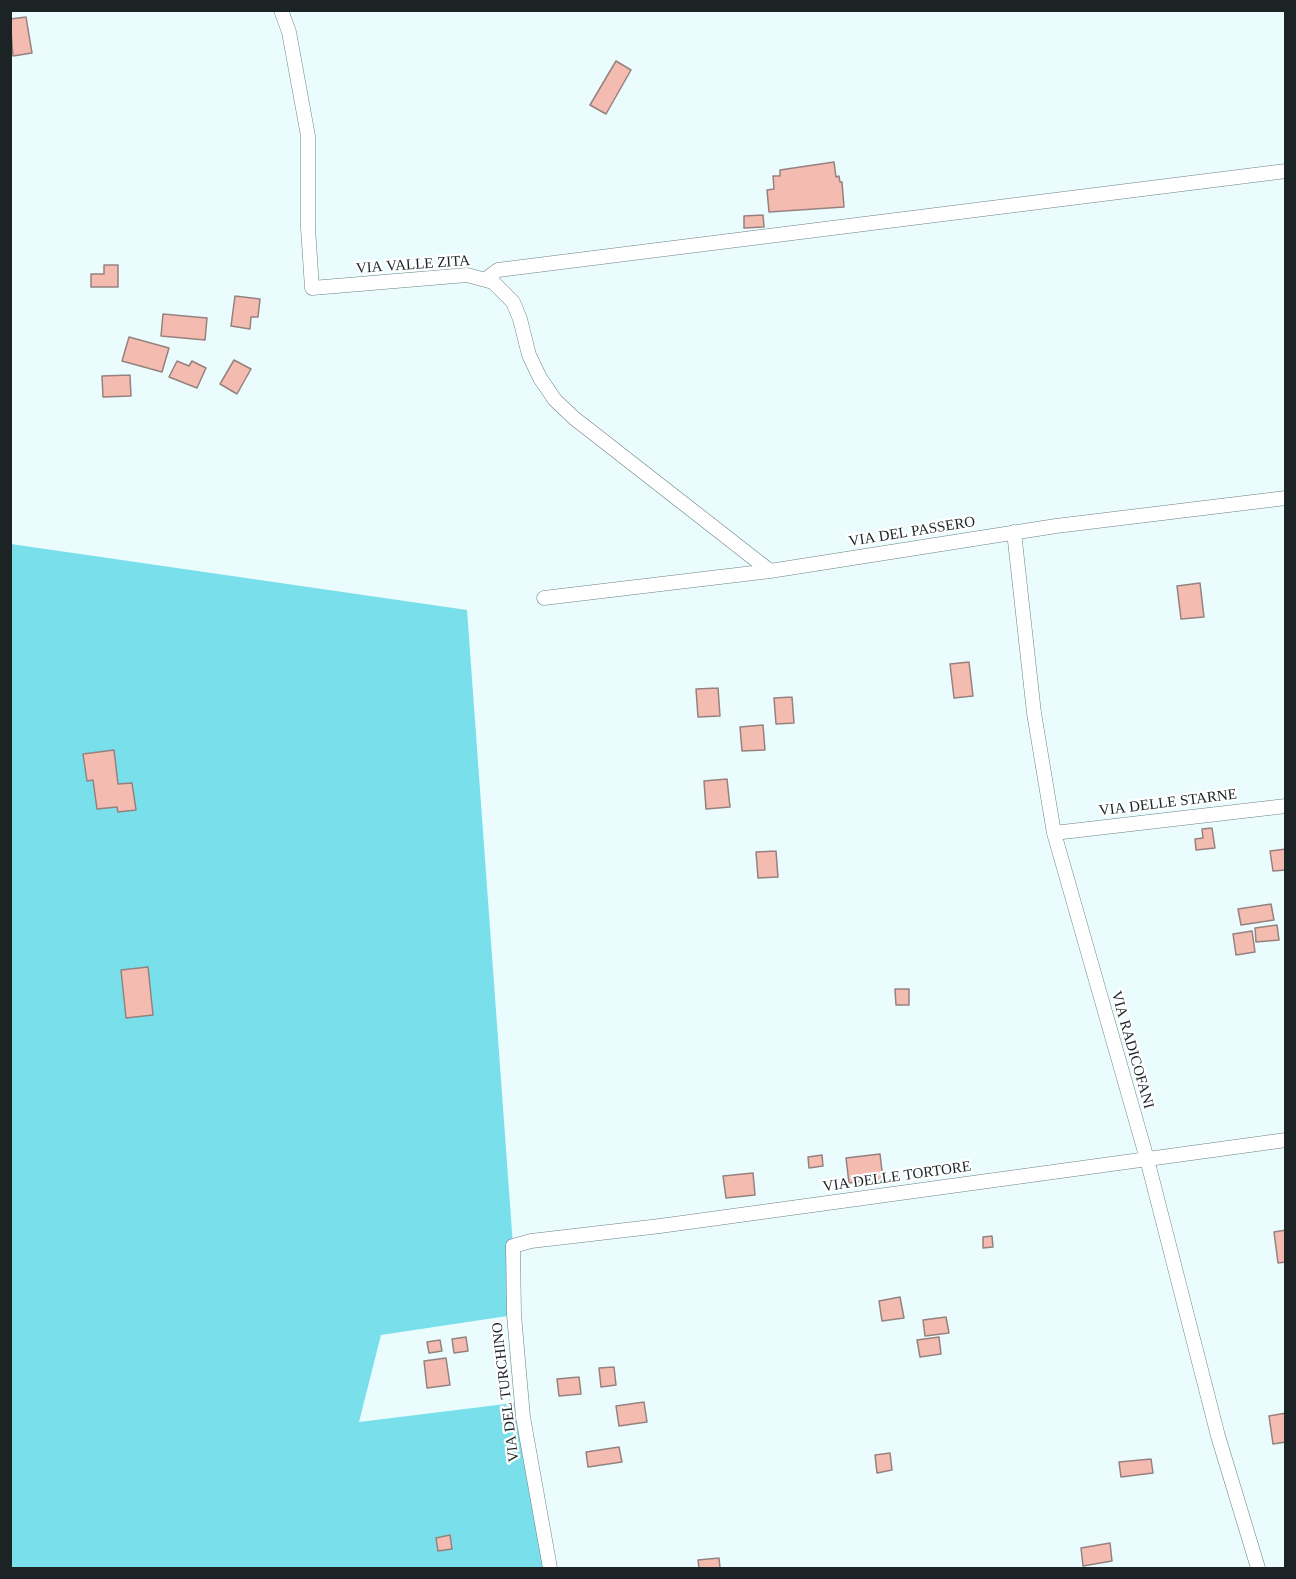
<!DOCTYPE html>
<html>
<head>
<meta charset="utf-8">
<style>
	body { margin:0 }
	#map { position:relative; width:1296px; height:1579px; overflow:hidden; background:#eafcfe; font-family:Georgia,serif }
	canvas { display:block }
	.frame { position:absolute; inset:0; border:12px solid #1b2324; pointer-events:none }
</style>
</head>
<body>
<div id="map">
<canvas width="1296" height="1579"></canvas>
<div class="frame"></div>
</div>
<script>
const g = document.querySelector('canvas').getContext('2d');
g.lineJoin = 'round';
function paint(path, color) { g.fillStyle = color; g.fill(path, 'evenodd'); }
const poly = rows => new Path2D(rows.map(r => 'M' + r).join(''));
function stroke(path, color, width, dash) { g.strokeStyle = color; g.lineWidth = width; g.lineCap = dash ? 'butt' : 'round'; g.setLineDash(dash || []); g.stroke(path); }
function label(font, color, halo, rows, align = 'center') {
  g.font = font + ' Georgia,serif'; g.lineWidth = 4.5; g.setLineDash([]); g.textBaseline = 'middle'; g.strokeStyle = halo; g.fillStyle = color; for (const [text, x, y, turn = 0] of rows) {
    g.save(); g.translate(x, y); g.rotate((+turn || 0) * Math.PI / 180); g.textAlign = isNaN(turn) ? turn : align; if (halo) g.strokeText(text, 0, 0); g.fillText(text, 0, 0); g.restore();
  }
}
const green = poly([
	[11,544,467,610,513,1246,514,1315,381,1335,359,1422,522,1402,550,1568,11,1568]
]);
const building = poly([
	[26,17,32,53,13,56,10,19,26,17],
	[616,61,631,70,606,114,590,105,616,61],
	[834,162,836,177,839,176,840,182,842,182,844,207,769,212,767,190,774,189,773,176,780,176,780,170,834,162],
	[763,215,764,227,744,228,744,216,763,215],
	[104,265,118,265,118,287,91,287,91,274,104,274,104,265],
	[235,296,260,299,258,317,251,317,250,329,231,326,235,296],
	[163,314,207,318,205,340,161,336,163,314],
	[129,337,169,348,162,372,122,361,129,337],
	[234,360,251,369,237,394,220,384,234,360],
	[177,361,189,366,192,361,206,368,197,388,169,377,177,361],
	[130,375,131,396,103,397,102,376,130,375],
	[1200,583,1204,617,1181,619,1177,586,1200,583],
	[969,662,973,696,954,698,950,664,969,662],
	[718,688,720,716,698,717,696,689,718,688],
	[792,697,794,723,776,724,774,698,792,697],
	[763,725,765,750,742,751,740,727,763,725],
	[114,750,118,784,132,783,136,810,118,812,117,807,97,809,93,780,87,781,83,754,114,750],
	[727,779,730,807,706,809,704,781,727,779],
	[1212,828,1215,848,1196,850,1195,839,1203,838,1202,829,1212,828],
	[1286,849,1286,870,1273,871,1270,851,1286,849],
	[776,851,778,877,758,878,756,852,776,851],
	[1271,904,1274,920,1241,925,1238,909,1271,904],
	[1277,925,1279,940,1256,942,1255,928,1277,925],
	[1252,931,1255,952,1236,955,1233,934,1252,931],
	[148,967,153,1015,126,1018,121,970,148,967],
	[895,989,909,989,909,1005,896,1005,895,989],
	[880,1154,883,1179,849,1183,846,1158,880,1154],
	[822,1155,823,1166,809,1168,808,1157,822,1155],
	[753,1173,755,1195,726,1198,723,1176,753,1173],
	[1286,1230,1286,1262,1278,1263,1274,1232,1286,1230],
	[992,1236,993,1247,983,1248,983,1237,992,1236],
	[900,1297,904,1318,882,1321,879,1301,900,1297],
	[946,1317,949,1333,925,1336,923,1320,946,1317],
	[466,1337,468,1351,454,1353,452,1339,466,1337],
	[939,1337,941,1354,920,1357,917,1340,939,1337],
	[440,1340,442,1351,429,1353,427,1342,440,1340],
	[446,1358,450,1385,427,1388,424,1361,446,1358],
	[614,1367,616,1385,601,1387,599,1368,614,1367],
	[579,1377,581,1394,559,1396,557,1379,579,1377],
	[644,1402,647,1422,619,1426,616,1406,644,1402],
	[1286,1413,1286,1442,1273,1444,1269,1416,1286,1413],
	[619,1447,622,1462,588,1467,586,1452,619,1447],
	[890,1453,892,1470,877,1473,875,1455,890,1453],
	[1151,1459,1153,1473,1121,1477,1119,1462,1151,1459],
	[450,1535,452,1549,438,1551,436,1538,450,1535],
	[1110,1543,1112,1561,1083,1566,1081,1548,1110,1543],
	[719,1558,720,1568,699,1568,698,1560,719,1558]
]);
const street = poly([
	[281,10,289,32,308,136,308,228,312,288,467,275,493,282,513,302,520,319,529,355,540,378,555,400,574,418,770,571],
	[486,279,498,270,1286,171],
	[1014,532,1034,713,1054,833,1147,1159,1218,1436,1258,1568],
	[544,598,770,571,1056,526,1286,498],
	[1054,833,1286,806],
	[550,1568,523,1417,514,1315,513,1246,531,1241,660,1226,1286,1140]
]);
const streetNames = [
	["VIA VALLE ZITA",413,265,-4],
	["VIA DEL PASSERO",912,532,-9],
	["VIA DELLE STARNE",1168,803,-7],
	["VIA RADICOFANI",1132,1050,74],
	["VIA DELLE TORTORE",897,1177,-8],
	["VIA DEL TURCHINO",506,1392,-97]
];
paint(green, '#78dfeb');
paint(building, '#f4bbb0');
stroke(building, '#95827f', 1.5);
stroke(street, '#6d8183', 15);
stroke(street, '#fff', 14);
label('15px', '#1b2324', '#fff', streetNames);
</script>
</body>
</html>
